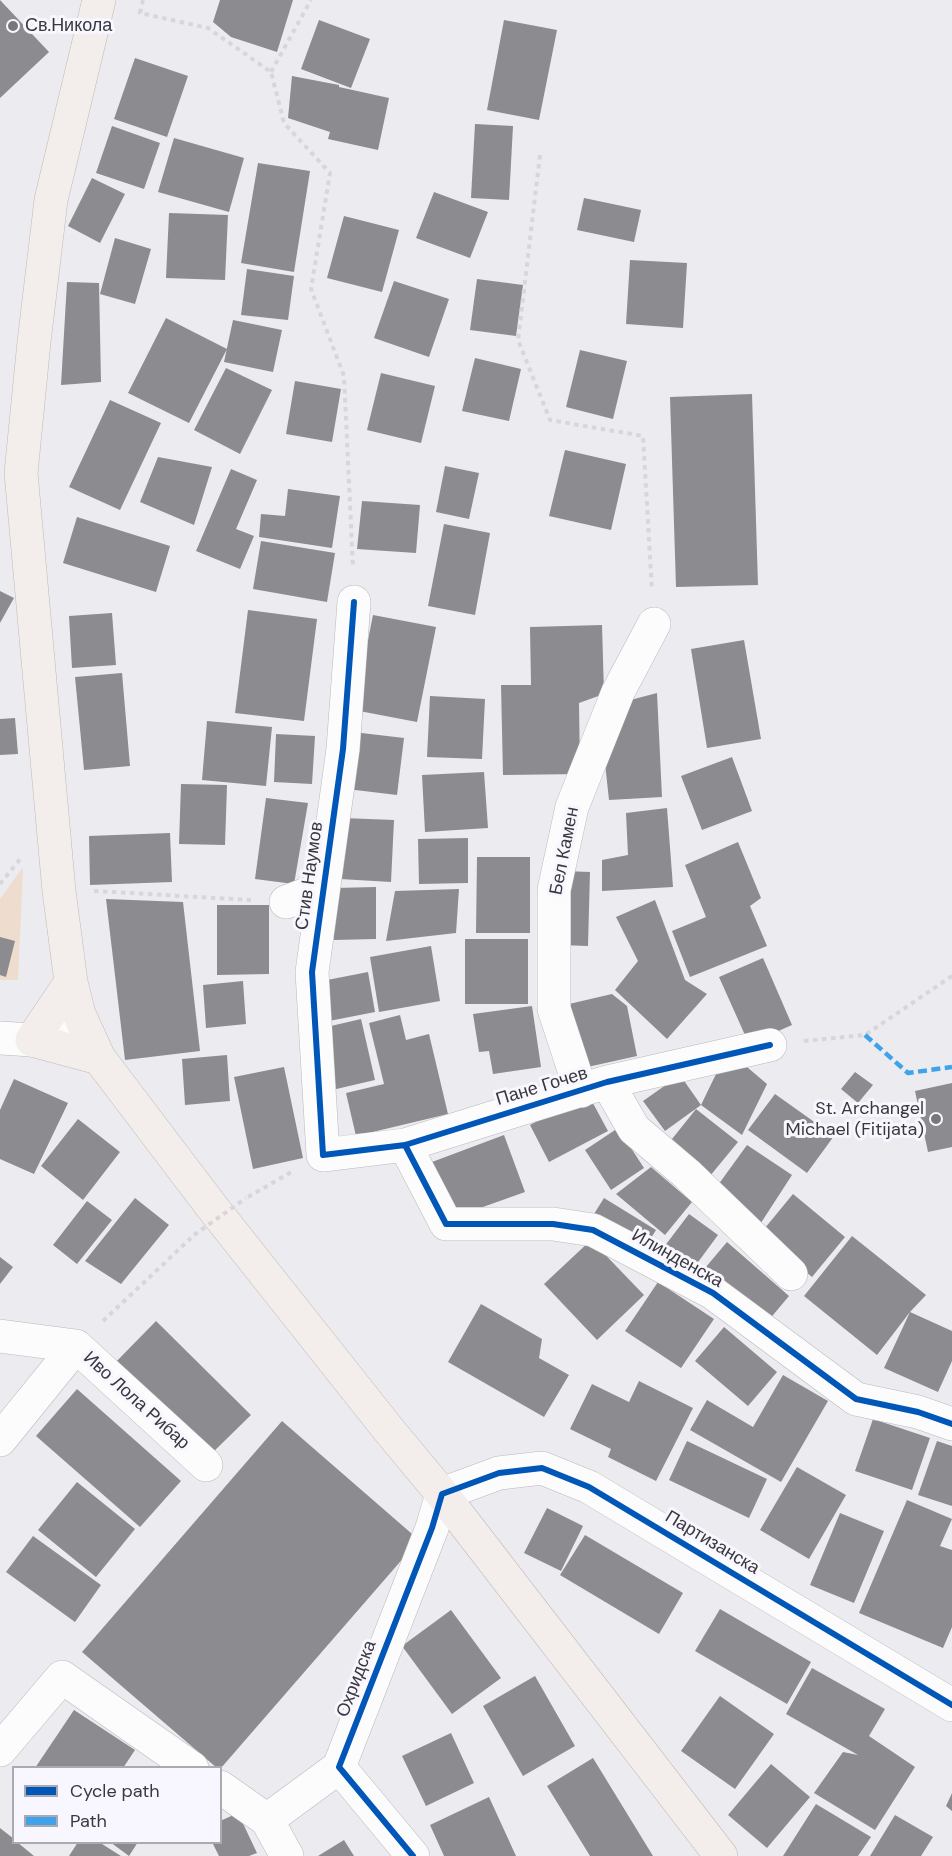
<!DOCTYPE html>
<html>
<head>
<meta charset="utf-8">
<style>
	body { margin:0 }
	#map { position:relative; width:952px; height:1856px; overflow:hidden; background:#ecebf0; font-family:"DM Sans",sans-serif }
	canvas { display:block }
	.legend { position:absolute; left:12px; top:1766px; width:210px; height:78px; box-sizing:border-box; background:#f8f6fe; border:2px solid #acaab0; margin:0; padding:8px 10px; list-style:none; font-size:18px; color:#39383c }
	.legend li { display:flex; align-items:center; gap:12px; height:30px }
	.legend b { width:30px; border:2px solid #acaab0 }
</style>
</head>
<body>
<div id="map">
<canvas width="952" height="1856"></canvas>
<ul class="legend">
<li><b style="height:8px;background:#0057b8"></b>Cycle path</li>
<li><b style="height:8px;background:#3fa3ec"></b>Path</li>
</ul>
</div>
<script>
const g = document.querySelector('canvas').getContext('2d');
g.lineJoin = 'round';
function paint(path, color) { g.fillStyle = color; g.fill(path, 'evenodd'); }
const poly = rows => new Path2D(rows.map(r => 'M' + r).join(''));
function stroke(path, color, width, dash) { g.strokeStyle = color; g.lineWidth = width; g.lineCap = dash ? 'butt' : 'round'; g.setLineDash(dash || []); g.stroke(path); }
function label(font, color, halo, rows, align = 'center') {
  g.font = font + ' "DM Sans",sans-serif'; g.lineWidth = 6; g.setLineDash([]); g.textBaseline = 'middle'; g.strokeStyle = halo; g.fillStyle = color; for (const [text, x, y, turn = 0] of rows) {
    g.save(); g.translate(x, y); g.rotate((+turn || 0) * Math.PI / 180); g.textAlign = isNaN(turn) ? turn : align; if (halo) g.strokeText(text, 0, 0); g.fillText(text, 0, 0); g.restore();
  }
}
const green = poly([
	[23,867,18,980,0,980,0,899]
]);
const building = poly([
	[0,0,49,52,0,98],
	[220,0,293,0,277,52,231,37,213,22],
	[319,20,370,39,351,88,301,69],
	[504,20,557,30,539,120,487,110],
	[135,58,188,76,167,137,114,119],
	[292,76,339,85,339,87,389,98,378,150,328,139,330,132,288,118],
	[475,124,513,126,509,200,471,198],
	[112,126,160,143,144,189,96,173],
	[174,138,244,158,229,212,158,192],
	[258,163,310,171,294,272,241,263],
	[92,178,125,194,100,243,68,226],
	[434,192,488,212,470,258,416,238],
	[584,198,641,210,634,242,577,230],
	[169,213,228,215,225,280,166,278],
	[344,216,399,230,382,292,327,278],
	[115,238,151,249,135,304,100,294],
	[630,260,687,263,683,328,626,324],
	[247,269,294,276,288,320,241,315],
	[477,279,523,285,516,336,470,330],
	[394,281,449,299,429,357,374,338],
	[67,282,99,283,101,382,61,385],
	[166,318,227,349,189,423,128,393],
	[233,320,282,330,273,372,224,362],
	[580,350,627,361,613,419,566,407],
	[475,358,521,369,509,421,462,411],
	[226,368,272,390,240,454,194,430],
	[381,373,435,386,421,443,367,430],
	[295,381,341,389,332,442,286,434],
	[752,394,758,585,676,587,670,397],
	[110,400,161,423,120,510,69,487],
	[565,450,626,464,611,530,549,516],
	[158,457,212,467,194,525,140,502],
	[445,466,479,473,469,519,436,512],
	[231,469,257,480,236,529,254,536,240,569,196,551],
	[288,489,340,496,332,548,259,537,261,514,285,516],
	[362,501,420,505,416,553,357,549],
	[77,517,170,546,156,592,63,563],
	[444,524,490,533,475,615,428,606],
	[261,541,335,553,327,602,253,589],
	[0,591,14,598,0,623],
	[248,610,317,619,304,721,235,713],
	[112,613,116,665,72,668,69,616],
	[373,615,436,627,417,722,354,710],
	[602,625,604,694,579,703,580,774,503,775,501,685,531,685,530,627],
	[744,640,761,739,707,748,691,649],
	[122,673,130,766,84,770,75,677],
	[657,693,662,797,609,800,605,763,623,702],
	[430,696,485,699,482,759,427,757],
	[15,718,18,754,0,755,0,719],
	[207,721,272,727,266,786,202,780],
	[353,732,404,738,397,795,347,789],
	[276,734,315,736,312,784,274,782],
	[732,757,752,811,702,830,681,776],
	[484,772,488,828,425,832,422,775],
	[181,784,227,785,225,845,179,844],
	[266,798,308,803,294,884,255,879],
	[667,808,673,887,602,891,602,860,628,855,626,813],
	[343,818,394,820,391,882,340,879],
	[170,833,172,882,90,885,89,836],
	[468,838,468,883,419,884,418,839],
	[738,842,761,898,750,906,767,946,690,977,672,931,706,917,685,865],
	[477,857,530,857,530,933,476,933],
	[563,871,590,872,588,946,560,945],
	[376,887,376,939,334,940,334,888],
	[459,889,456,933,386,941,395,891],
	[106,899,183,902,200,1051,125,1060],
	[655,900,685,980,707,994,667,1039,615,990,638,961,616,917],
	[217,905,269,905,269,974,217,975],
	[0,937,15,941,6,977,0,975],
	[465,939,528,939,528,1004,465,1004],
	[431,946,440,1001,379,1012,370,957],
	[763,958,792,1025,749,1044,719,977],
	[368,972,375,1012,329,1021,322,981],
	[243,981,246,1024,206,1028,203,985],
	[612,994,627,1006,637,1056,583,1068,569,1004],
	[532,1006,541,1067,493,1074,489,1051,479,1052,473,1014],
	[400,1015,406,1040,429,1034,448,1114,356,1136,346,1093,384,1084,369,1023],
	[361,1019,375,1080,332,1090,318,1029],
	[227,1055,230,1101,185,1105,182,1059],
	[284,1067,303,1158,253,1169,234,1077],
	[747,1067,767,1084,742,1135,701,1105,665,1131,643,1101,680,1075,701,1105,717,1072],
	[855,1072,873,1085,858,1103,841,1089],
	[14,1079,68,1103,34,1174,0,1159,0,1110],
	[952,1083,952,1147,928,1152,915,1091],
	[588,1094,608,1131,549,1162,530,1125],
	[775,1094,834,1136,807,1173,748,1130],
	[696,1109,738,1142,705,1182,664,1149],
	[78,1119,120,1152,83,1200,41,1166],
	[618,1128,644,1168,611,1190,585,1150],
	[504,1135,525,1192,452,1218,432,1162],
	[747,1145,792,1175,757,1229,713,1192],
	[651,1167,692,1202,665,1235,616,1194],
	[793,1194,845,1237,812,1277,760,1234],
	[135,1198,169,1225,121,1284,85,1261],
	[604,1198,656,1230,641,1254,589,1222],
	[87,1201,112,1220,77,1264,53,1245],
	[689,1214,718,1235,690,1273,661,1251],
	[852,1236,926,1295,910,1312,952,1331,952,1361,938,1392,884,1368,910,1312,877,1355,804,1296],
	[591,1240,644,1295,597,1340,544,1284],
	[727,1242,789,1296,763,1327,700,1274],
	[0,1257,13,1267,0,1284],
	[658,1282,714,1319,681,1368,625,1331],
	[481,1304,542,1339,539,1358,569,1375,544,1417,448,1362],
	[156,1321,251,1415,206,1459,111,1367],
	[724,1327,777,1372,748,1406,695,1361],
	[783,1375,828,1401,781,1482,690,1430,707,1400,753,1427],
	[639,1381,693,1408,656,1481,608,1457,611,1449,570,1429,592,1384,629,1402],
	[77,1389,181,1481,140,1527,36,1436],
	[873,1419,930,1438,912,1490,855,1471],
	[282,1421,419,1540,221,1768,217,1768,82,1652],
	[687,1441,767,1479,749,1518,669,1480],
	[937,1441,952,1446,952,1506,918,1495],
	[797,1467,846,1495,809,1559,760,1530],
	[77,1482,135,1529,96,1577,38,1530],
	[907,1500,952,1519,940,1546,952,1550,952,1627,943,1648,859,1613],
	[547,1508,583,1526,561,1571,524,1553],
	[840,1513,884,1531,854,1603,810,1585],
	[585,1535,683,1593,659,1634,560,1575],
	[33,1536,101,1585,75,1622,6,1572],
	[720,1609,811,1662,787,1704,695,1651],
	[451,1610,501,1678,452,1714,402,1646],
	[812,1668,885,1709,869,1736,915,1767,875,1830,814,1793,843,1752,858,1755,786,1714],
	[535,1676,575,1746,523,1776,483,1706],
	[720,1696,774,1734,735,1789,681,1751],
	[74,1710,135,1750,123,1768,35,1768],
	[451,1733,474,1783,426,1806,402,1756],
	[593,1758,653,1856,590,1856,547,1786],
	[771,1764,810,1797,767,1848,728,1815],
	[952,1793,952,1811,946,1806],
	[489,1797,516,1856,444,1856,430,1825],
	[816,1804,871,1837,858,1856,783,1856],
	[238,1813,257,1853,249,1856,219,1856,212,1842,220,1842,220,1821],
	[895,1815,933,1837,921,1856,870,1856],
	[0,1828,14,1839,14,1842,17,1842,34,1856,0,1856],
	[344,1840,354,1856,318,1856],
	[78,1842,99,1842,121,1856,69,1856],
	[110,1842,138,1842,129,1856]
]);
const path = poly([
	[143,0,140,13,208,28,271,72,284,123,330,173,311,289,344,376,353,568],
	[271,72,311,0],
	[540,155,518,340,550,420,643,436,652,591],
	[0,884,21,858],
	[94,891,251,900],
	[804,1041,865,1035,952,976],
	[248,1197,293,1171],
	[103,1321,191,1238]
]);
const minor = poly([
	[354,602,343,749,312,972,323,1155,405,1145,607,1082,770,1045],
	[286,902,323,888],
	[0,1038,32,1040,61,1035],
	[607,1082,634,1129,687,1174,791,1274],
	[581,1091,554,1009,554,890,572,807,618,692,654,624],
	[405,1145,446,1224,553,1224,593,1230,713,1293,856,1399,918,1412,952,1424],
	[0,1336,76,1346],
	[0,1440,76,1346,206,1465],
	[0,1750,62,1677,192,1768],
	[220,1787,267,1820],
	[287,1856,267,1820,339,1767],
	[413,1856,339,1767,432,1528,442,1494,499,1473,542,1468,589,1487,952,1705]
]);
const major = poly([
	[99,0,51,200,34,342,21,473,59,891,71,982,79,1014,99,1058,212,1207,388,1429,442,1494,721,1856],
	[71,982,32,1040,99,1058]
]);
const pathBridge = poly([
	[194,1235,246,1198]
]);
const quiet = poly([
	[865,1035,908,1073,952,1067]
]);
const cycleway = poly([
	[354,602,343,749,312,972,323,1155,405,1145,607,1082,770,1045],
	[405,1145,446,1224,553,1224,593,1230,713,1293,856,1399,918,1412,952,1424],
	[413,1856,339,1767,432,1528,442,1494,499,1473,542,1468,589,1487,952,1705]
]);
const markers = [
	[13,26,6,"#78777b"],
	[936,1119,6,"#78777b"]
];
const poiNames = [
	["Св.Никола",25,26],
	["St. Archangel",924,1109,"right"],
	["Michael (Fitijata)",924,1130,"right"]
];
const streetNames = [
	["Бел Камен",565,851,-79],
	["Стив Наумов",310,876,-82],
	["Пане Гочев",542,1087,-17],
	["Илинденска",677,1259,29],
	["Иво Лола Рибар",136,1401,42],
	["Партизанска",712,1543,31],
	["Охридска",357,1679,-69]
];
paint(green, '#eedcce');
paint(building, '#8c8b8f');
stroke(minor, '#b9b8bd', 34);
stroke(major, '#c1b9b5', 34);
stroke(path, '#d7d6d8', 4, [4.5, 4.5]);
stroke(minor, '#fcfcfd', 33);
stroke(major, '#f3eeec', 33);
stroke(pathBridge, '#d7d6d8', 4, [4.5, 4.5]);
stroke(quiet, '#3fa3ec', 4.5, [9, 4.5]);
stroke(cycleway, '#0057b8', 6);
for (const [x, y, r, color] of markers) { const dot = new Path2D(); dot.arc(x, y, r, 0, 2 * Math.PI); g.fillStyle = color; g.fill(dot); stroke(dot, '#f8f6fe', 2); }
label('18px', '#39383c', '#f8f6fe', poiNames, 'left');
label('18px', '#39383c', '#f8f6fe', streetNames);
</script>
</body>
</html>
